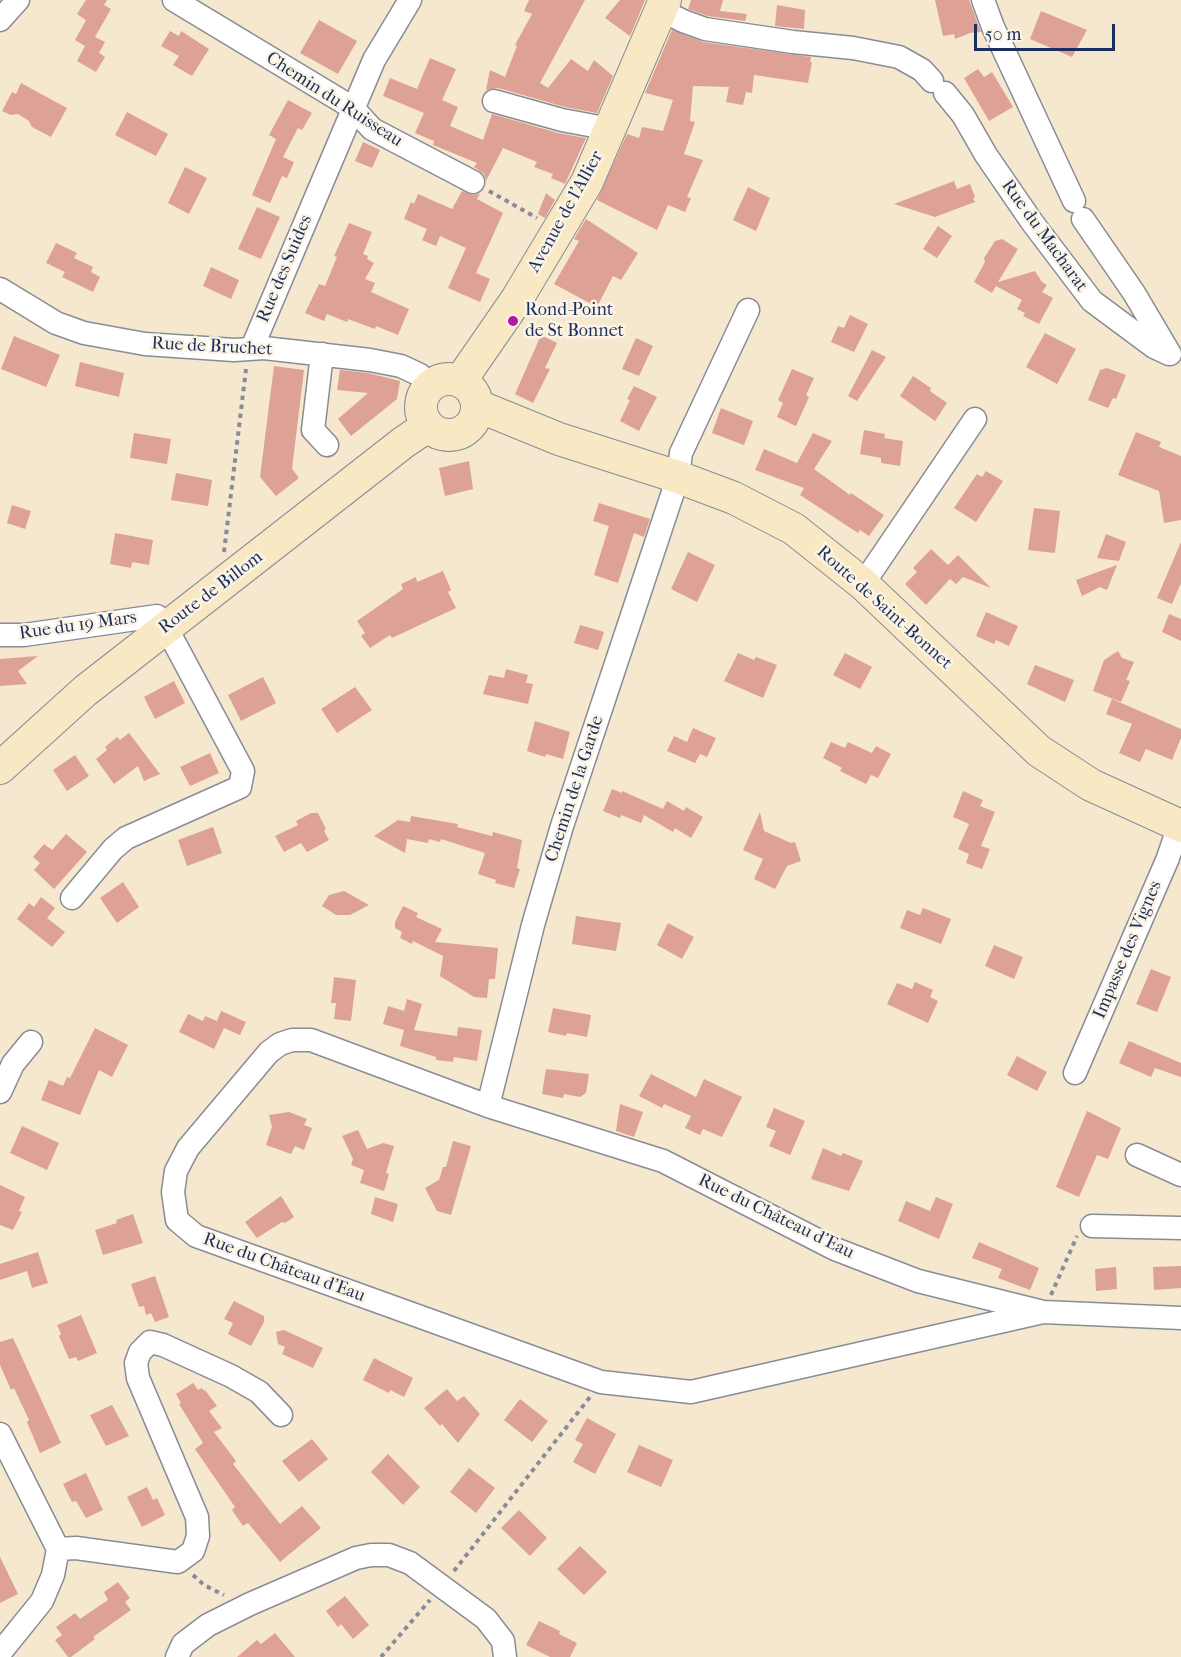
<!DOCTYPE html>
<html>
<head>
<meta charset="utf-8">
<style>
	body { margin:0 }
	#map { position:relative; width:1181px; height:1657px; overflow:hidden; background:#f6e8cf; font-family:"IM FELL French Canon",serif }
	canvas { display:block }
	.scale { position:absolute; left:974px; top:24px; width:141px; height:27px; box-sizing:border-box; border:3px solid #1b2f5e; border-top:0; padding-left:8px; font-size:18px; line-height:21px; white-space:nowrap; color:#1b2f5e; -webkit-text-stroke:4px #fcf5e5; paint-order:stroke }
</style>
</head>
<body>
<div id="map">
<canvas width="1181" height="1657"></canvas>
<div class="scale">50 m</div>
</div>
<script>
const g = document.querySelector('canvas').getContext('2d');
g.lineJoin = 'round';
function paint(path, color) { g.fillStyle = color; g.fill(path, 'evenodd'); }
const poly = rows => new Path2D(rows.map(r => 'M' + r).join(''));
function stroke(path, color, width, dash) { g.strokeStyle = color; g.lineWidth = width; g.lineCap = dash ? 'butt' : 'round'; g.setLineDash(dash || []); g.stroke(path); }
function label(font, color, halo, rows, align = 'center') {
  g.font = font + ' "IM FELL French Canon",serif'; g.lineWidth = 5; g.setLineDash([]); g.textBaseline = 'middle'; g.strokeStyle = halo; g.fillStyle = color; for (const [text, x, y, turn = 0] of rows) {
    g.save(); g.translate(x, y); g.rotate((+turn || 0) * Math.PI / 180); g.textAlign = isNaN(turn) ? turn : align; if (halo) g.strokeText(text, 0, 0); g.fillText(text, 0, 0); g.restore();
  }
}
const building = poly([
	[86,0,107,0,104,5,111,9,95,37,105,42,99,53,105,57,96,72,77,61,85,46,75,40,86,20,77,14],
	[529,0,585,0,540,83,548,88,571,59,588,71,594,60,613,76,597,113,565,107,498,88,486,90,490,70,505,77,517,46,515,45,532,14,524,11],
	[620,0,645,0,630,36,605,18],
	[691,0,723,0,720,11,747,14,745,21,708,16,688,9],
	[935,0,969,0,981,32,970,33,955,39,954,34,943,36],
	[777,5,805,10,804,29,775,26],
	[1041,11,1087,30,1072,57,1030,39],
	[319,20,357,41,338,74,300,53],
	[672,30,703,42,811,57,810,62,812,62,808,83,754,75,752,93,746,92,743,105,726,102,729,87,693,86,690,121,695,122,684,154,703,160,687,197,691,198,685,212,668,205,657,230,597,200,627,134,639,138,642,127,663,131,673,100,645,93],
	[170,31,179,36,181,31,209,49,192,76,173,65,179,56,161,46],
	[430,58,456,69,442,100,458,107,450,126,483,140,492,114,558,133,586,138,565,184,551,178,553,174,534,167,537,162,503,148,486,181,484,174,474,167,477,163,433,145,434,141,415,133,424,113,383,96,390,78,417,89],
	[978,69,984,77,992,72,1013,107,989,121,964,78],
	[21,83,67,108,51,137,32,127,29,121,18,114,11,115,2,111,12,92,16,94],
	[288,100,312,113,302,130,298,128,283,157,294,162,287,178,282,176,270,203,252,195,276,139,269,135],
	[127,112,168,134,156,156,115,135],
	[363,142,380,150,372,168,355,161],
	[185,167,207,178,189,214,168,203],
	[954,181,957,189,970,184,975,197,973,198,975,202,935,217,894,204],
	[748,187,770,198,756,231,733,220],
	[462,191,473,195,480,194,477,199,503,213,476,273,490,279,480,302,448,288,466,248,440,236,436,246,422,240,427,229,404,219,411,202,414,204,418,194,452,209],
	[546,193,555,200,545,218,538,214],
	[257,207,280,217,261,259,238,249],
	[586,219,638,253,621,280,613,276,597,307,554,284,579,241,574,239],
	[349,223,372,232,363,254,368,256,367,259,374,263,365,279,375,283,371,292,409,309,398,335,376,326,375,329,348,319,347,322,327,314,324,321,305,313,319,284,325,286,337,257,334,256],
	[938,226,952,236,937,258,923,249],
	[1002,239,1018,249,998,282,1035,271,1042,282,1047,285,1042,292,1053,298,1039,324,1023,316,1025,313,1017,309,1022,300,996,286,992,293,974,282,985,262,984,258,995,241],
	[56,243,77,253,74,258,93,267,91,272,100,277,93,292,62,277,65,272,46,263],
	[211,267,239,280,231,299,203,286],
	[850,315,868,324,854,352,831,342,838,326,844,328],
	[1045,333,1076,349,1057,384,1026,367],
	[541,335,557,343,545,368,550,369,533,403,515,394],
	[14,336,60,355,46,387,1,369],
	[636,338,653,346,639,376,622,369],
	[872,350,886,357,857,401,848,396],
	[80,362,124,373,119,397,75,386],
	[274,366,304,370,292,469,299,478,276,496,260,477],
	[1107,368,1126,375,1116,399,1113,398,1108,408,1088,400,1100,370],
	[792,369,814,378,806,395,809,397,796,426,777,417,783,403,778,400],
	[340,370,368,373,400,381,397,399,351,436,338,419,368,393,337,390],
	[913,376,931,388,930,391,947,403,935,421,900,396],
	[634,386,657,397,639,431,620,421,630,400,627,399],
	[721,408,753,421,744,445,712,433],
	[864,430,885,434,884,438,903,441,900,466,881,463,881,458,860,454],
	[1136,432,1161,442,1159,447,1181,456,1181,520,1164,523,1159,491,1118,475],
	[134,433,171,439,167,464,130,458],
	[813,433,832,441,814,469,850,495,851,493,884,515,869,536,860,530,858,533,800,495,804,488,755,470,764,449,797,463],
	[469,461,473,489,445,496,439,468],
	[986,471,1003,481,976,522,954,508,977,474,982,477],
	[176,473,212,480,208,506,171,500],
	[599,503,650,519,644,537,634,533,618,583,594,575,609,526,593,521],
	[12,505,31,511,25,529,7,523],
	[1034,508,1060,511,1055,553,1028,550],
	[115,533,153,540,149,565,132,562,131,568,110,564],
	[1106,534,1126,542,1119,561,1097,558],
	[1181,542,1181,583,1172,604,1157,598],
	[931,549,948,565,958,555,991,588,963,577,956,584,950,579,926,605,905,584,917,572,913,568],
	[688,552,715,565,697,602,671,589],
	[1117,565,1107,590,1100,587,1082,596,1076,580],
	[443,571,451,590,448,592,456,608,392,638,390,635,370,648,361,636,365,633,357,621,403,589,401,584,416,577,417,582],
	[986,612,1018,626,1009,646,996,640,994,644,976,636],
	[1169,614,1181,619,1181,641,1162,632],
	[580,625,604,632,598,650,574,643],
	[1118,651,1122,658,1134,662,1126,680,1130,681,1121,702,1093,691,1104,660],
	[738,653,754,660,756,657,777,665,763,698,724,681],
	[845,653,872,667,860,689,833,675],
	[38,656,18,671,27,684,0,686,0,659],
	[1035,665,1074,680,1065,702,1027,684],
	[506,669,528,675,526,683,533,684,528,704,483,694,489,675,504,678],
	[263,677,276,703,241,721,228,695],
	[174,681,185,703,155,719,144,697],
	[355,687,372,710,337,733,321,709],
	[1112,699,1181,729,1181,738,1172,760,1146,749,1140,762,1119,753,1132,724,1106,714],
	[535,721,570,732,563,759,546,754,545,757,527,751],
	[693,728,716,738,707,757,700,754,695,763,667,751,674,736,687,742],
	[129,733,160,774,144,781,138,766,114,784,96,759,107,750,105,747,117,737,120,740],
	[831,742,845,748,848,742,872,753,876,746,891,754,878,778,871,775,866,784,840,771,842,768,823,758],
	[210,753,219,773,190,786,180,767],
	[75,755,89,776,67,791,53,770],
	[612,789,622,793,622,791,663,809,667,801,684,811,686,807,703,817,691,838,675,828,673,832,644,815,641,823,621,815,620,818,603,811],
	[963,791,983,800,980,806,995,812,981,846,990,849,982,869,966,863,969,854,958,849,969,824,953,817],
	[760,812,764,831,791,843,795,842,801,861,787,866,775,889,754,879,763,859,743,850],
	[311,813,318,813,326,829,324,831,329,840,307,852,301,843,284,852,275,836,298,825,296,821],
	[411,816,458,824,457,827,492,836,493,832,522,840,517,868,520,869,514,888,495,883,496,880,478,874,485,853,441,839,440,842,429,839,428,843,407,839,405,853,374,836,398,820,410,822],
	[213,827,222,853,187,866,178,840],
	[66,834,87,852,54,889,34,870,40,863,33,857,44,844,52,850],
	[123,882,139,907,117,923,100,898],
	[344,891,369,905,350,915,336,915,322,906,329,895],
	[41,897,55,908,47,918,65,932,52,947,17,919,29,903,34,907],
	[403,906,418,913,416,917,442,929,435,942,498,948,495,979,489,979,487,998,474,997,440,976,443,956,413,941,412,944,400,938,402,932,395,928,395,922],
	[923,908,951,919,941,944,900,928,907,910,920,915],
	[576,916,621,923,616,951,572,944],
	[668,923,694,937,682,959,657,945],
	[994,945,1023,957,1014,979,985,966],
	[1151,969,1171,977,1157,1012,1136,1004],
	[334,977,356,980,351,1021,334,1019,336,1003,331,1003],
	[915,982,933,990,930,997,938,1001,928,1023,887,1004,897,983,912,989],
	[407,999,422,1004,414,1030,457,1036,458,1027,482,1030,477,1061,454,1057,453,1062,436,1060,436,1057,400,1046,404,1030,383,1024,388,1006,404,1011],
	[553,1008,591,1015,587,1037,567,1033,566,1036,548,1032],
	[221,1011,246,1022,240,1035,224,1028,214,1049,179,1032,188,1014,203,1021,205,1016,217,1021],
	[95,1028,128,1045,112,1077,99,1070,80,1115,41,1100,49,1080,63,1086,67,1077,70,1078],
	[1129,1041,1181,1063,1181,1077,1155,1068,1151,1077,1119,1063],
	[1017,1056,1047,1072,1037,1091,1007,1075],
	[546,1069,589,1074,586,1093,580,1097,564,1094,563,1098,542,1094],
	[651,1074,696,1097,704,1079,742,1097,722,1137,703,1129,700,1135,685,1128,691,1116,664,1104,662,1108,639,1096],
	[620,1104,643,1112,634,1137,616,1131],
	[774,1108,805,1121,790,1155,769,1146,776,1131,766,1127],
	[1087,1111,1121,1128,1108,1159,1097,1155,1079,1197,1056,1187],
	[289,1112,307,1119,304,1125,312,1128,304,1150,295,1146,291,1154,266,1145,272,1127,269,1115],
	[22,1126,59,1143,47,1170,10,1153],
	[358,1130,367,1149,383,1143,394,1146,386,1173,389,1174,384,1191,360,1183,364,1170,351,1165,353,1159,342,1136],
	[453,1141,471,1146,451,1215,437,1211,425,1188,439,1180,443,1167,446,1167],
	[823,1148,841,1156,843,1153,863,1161,849,1191,811,1179],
	[0,1185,25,1197,19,1211,22,1212,13,1230,0,1225],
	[281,1196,294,1217,285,1223,282,1222,257,1238,245,1222],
	[375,1197,398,1204,393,1222,371,1214],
	[936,1197,953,1204,939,1239,898,1221,906,1201,930,1211],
	[133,1214,143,1243,103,1255,95,1230,117,1223,116,1220],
	[979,1242,1039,1268,1030,1290,998,1278,1002,1269,972,1258],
	[38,1252,48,1283,32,1288,27,1271,0,1280,0,1264],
	[1181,1266,1181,1288,1154,1290,1153,1267],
	[1116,1267,1117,1289,1096,1291,1095,1269],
	[155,1276,169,1317,155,1322,151,1313,146,1315,144,1306,139,1307,131,1284],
	[234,1301,264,1316,264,1322,251,1346,228,1334,233,1323,224,1319],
	[81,1315,97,1353,78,1361,76,1357,69,1359,59,1336,61,1334,57,1325],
	[284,1330,323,1348,313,1368,282,1354,285,1347,278,1344,276,1332],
	[13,1338,61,1443,40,1453,27,1422,29,1420,14,1388,11,1390,0,1365,0,1342],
	[374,1358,413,1378,404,1397,390,1390,389,1393,363,1380],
	[193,1383,198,1390,202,1388,204,1391,205,1390,217,1406,209,1411,222,1428,214,1432,236,1461,233,1464,280,1524,302,1506,321,1528,280,1562,248,1523,243,1526,232,1510,235,1507,195,1449,203,1443,179,1404,181,1403,176,1394],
	[447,1389,457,1401,464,1396,480,1414,458,1443,442,1424,440,1426,424,1408],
	[520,1399,548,1421,532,1442,504,1420],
	[112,1405,129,1436,106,1446,90,1415],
	[587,1418,616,1434,595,1474,573,1462,583,1444,575,1440],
	[312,1439,328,1459,299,1482,282,1461],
	[639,1445,673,1460,661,1487,627,1472],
	[388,1454,420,1487,403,1505,371,1472],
	[469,1468,495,1488,476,1513,450,1492],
	[86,1473,103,1510,86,1518,76,1501,72,1502,63,1484],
	[147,1487,153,1500,157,1498,165,1515,142,1527,127,1497],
	[519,1510,547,1538,530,1556,501,1528],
	[580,1546,607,1572,584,1595,557,1569],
	[0,1557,18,1594,0,1603],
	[118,1582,130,1598,125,1602,131,1610,93,1637,95,1639,71,1657,68,1657,55,1640,62,1635,56,1627,75,1613,80,1619,108,1600,104,1592],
	[345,1596,369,1625,353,1639,341,1624,338,1627,326,1611],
	[539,1621,560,1631,559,1634,577,1643,570,1657,550,1657,526,1645],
	[275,1633,295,1657,237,1657,257,1640,261,1644]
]);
const path = poly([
	[489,191,537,218],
	[224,552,246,369],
	[1051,1295,1077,1236],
	[454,1571,590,1397],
	[193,1575,204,1585,224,1595],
	[381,1657,430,1600]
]);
const street = poly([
	[174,0,353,108,372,129,473,182],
	[983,0,993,27,1074,201],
	[661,10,683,21,705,29,793,42,853,48,899,57,922,70,932,81],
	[0,20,18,0],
	[945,93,963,115,986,155,1032,222,1092,301,1154,347,1169,354],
	[494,101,562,120,610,129],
	[1083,219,1134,293,1170,354],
	[0,289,56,323,84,333,145,344,234,350,264,348,370,360,401,366,420,375,430,385],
	[252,348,374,60,410,0],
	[322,354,313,430,327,445],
	[863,584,975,419],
	[0,635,24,635,157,616],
	[72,898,113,849,126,838,240,787,243,771,166,627],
	[1075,1073,1168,858,1179,825],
	[0,1092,13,1064,31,1042],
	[488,1106,533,925,562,826,678,477,681,453,748,310],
	[1137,1155,1181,1175],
	[1092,1226,1181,1228],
	[1043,1312,691,1392,601,1382,196,1236,177,1220,173,1192,176,1171,188,1148,269,1052,280,1044,292,1040,311,1040,488,1106,663,1161,835,1249,918,1281,1043,1312,1181,1318],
	[0,1434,58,1549],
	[0,1653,42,1601,53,1575,58,1549,76,1548,178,1562,193,1551,198,1536,197,1517,138,1378,136,1363,140,1352,150,1342,163,1345,231,1376,259,1392,281,1415],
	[177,1657,183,1644,208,1625,250,1604,356,1558,371,1555,389,1555,410,1563,486,1619,503,1641,505,1657]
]);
const secondary = poly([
	'421 407a28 28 0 1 1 56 0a28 28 0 1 1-56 0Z',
	[461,380,517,299,587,182,665,0],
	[478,406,559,439,678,477,734,498,794,529,863,584,1039,751,1091,785,1181,826],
	[0,768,85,691,404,442,428,426]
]);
const markers = [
	[513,321,6,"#b5179e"]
];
const streetNames = [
	["Chemin du Ruisseau",334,100,33],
	["Avenue de l'Allier",566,212,-61],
	["Rue du Macharat",1044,236,54],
	["Rue des Suides",285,269,-67],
	["Rue de Bruchet",212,347,3],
	["Route de Billom",211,593,-37],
	["Route de Saint-Bonnet",884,608,42],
	["Rue du 19 Mars",78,626,-8],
	["Chemin de la Garde",575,789,-72],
	["Impasse des Vignes",1128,950,-67],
	["Rue du Château d'Eau",776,1217,26],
	["Rue du Château d'Eau",284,1268,20]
];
const poiNames = [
	["Rond-Point",525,311],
	["de St Bonnet",525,332]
];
paint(building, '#dda196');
stroke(street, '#888c96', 25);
stroke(secondary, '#888c96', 34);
stroke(path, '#888c96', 4, [4.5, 4.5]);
stroke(street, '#fff', 22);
stroke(secondary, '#f8e8c3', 32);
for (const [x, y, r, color] of markers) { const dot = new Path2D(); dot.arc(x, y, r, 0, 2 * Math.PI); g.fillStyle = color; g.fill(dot); stroke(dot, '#fcf5e5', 2); }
label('18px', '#1b2f5e', '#fcf5e5', streetNames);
label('18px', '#1b2f5e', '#fcf5e5', poiNames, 'left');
</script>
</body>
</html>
